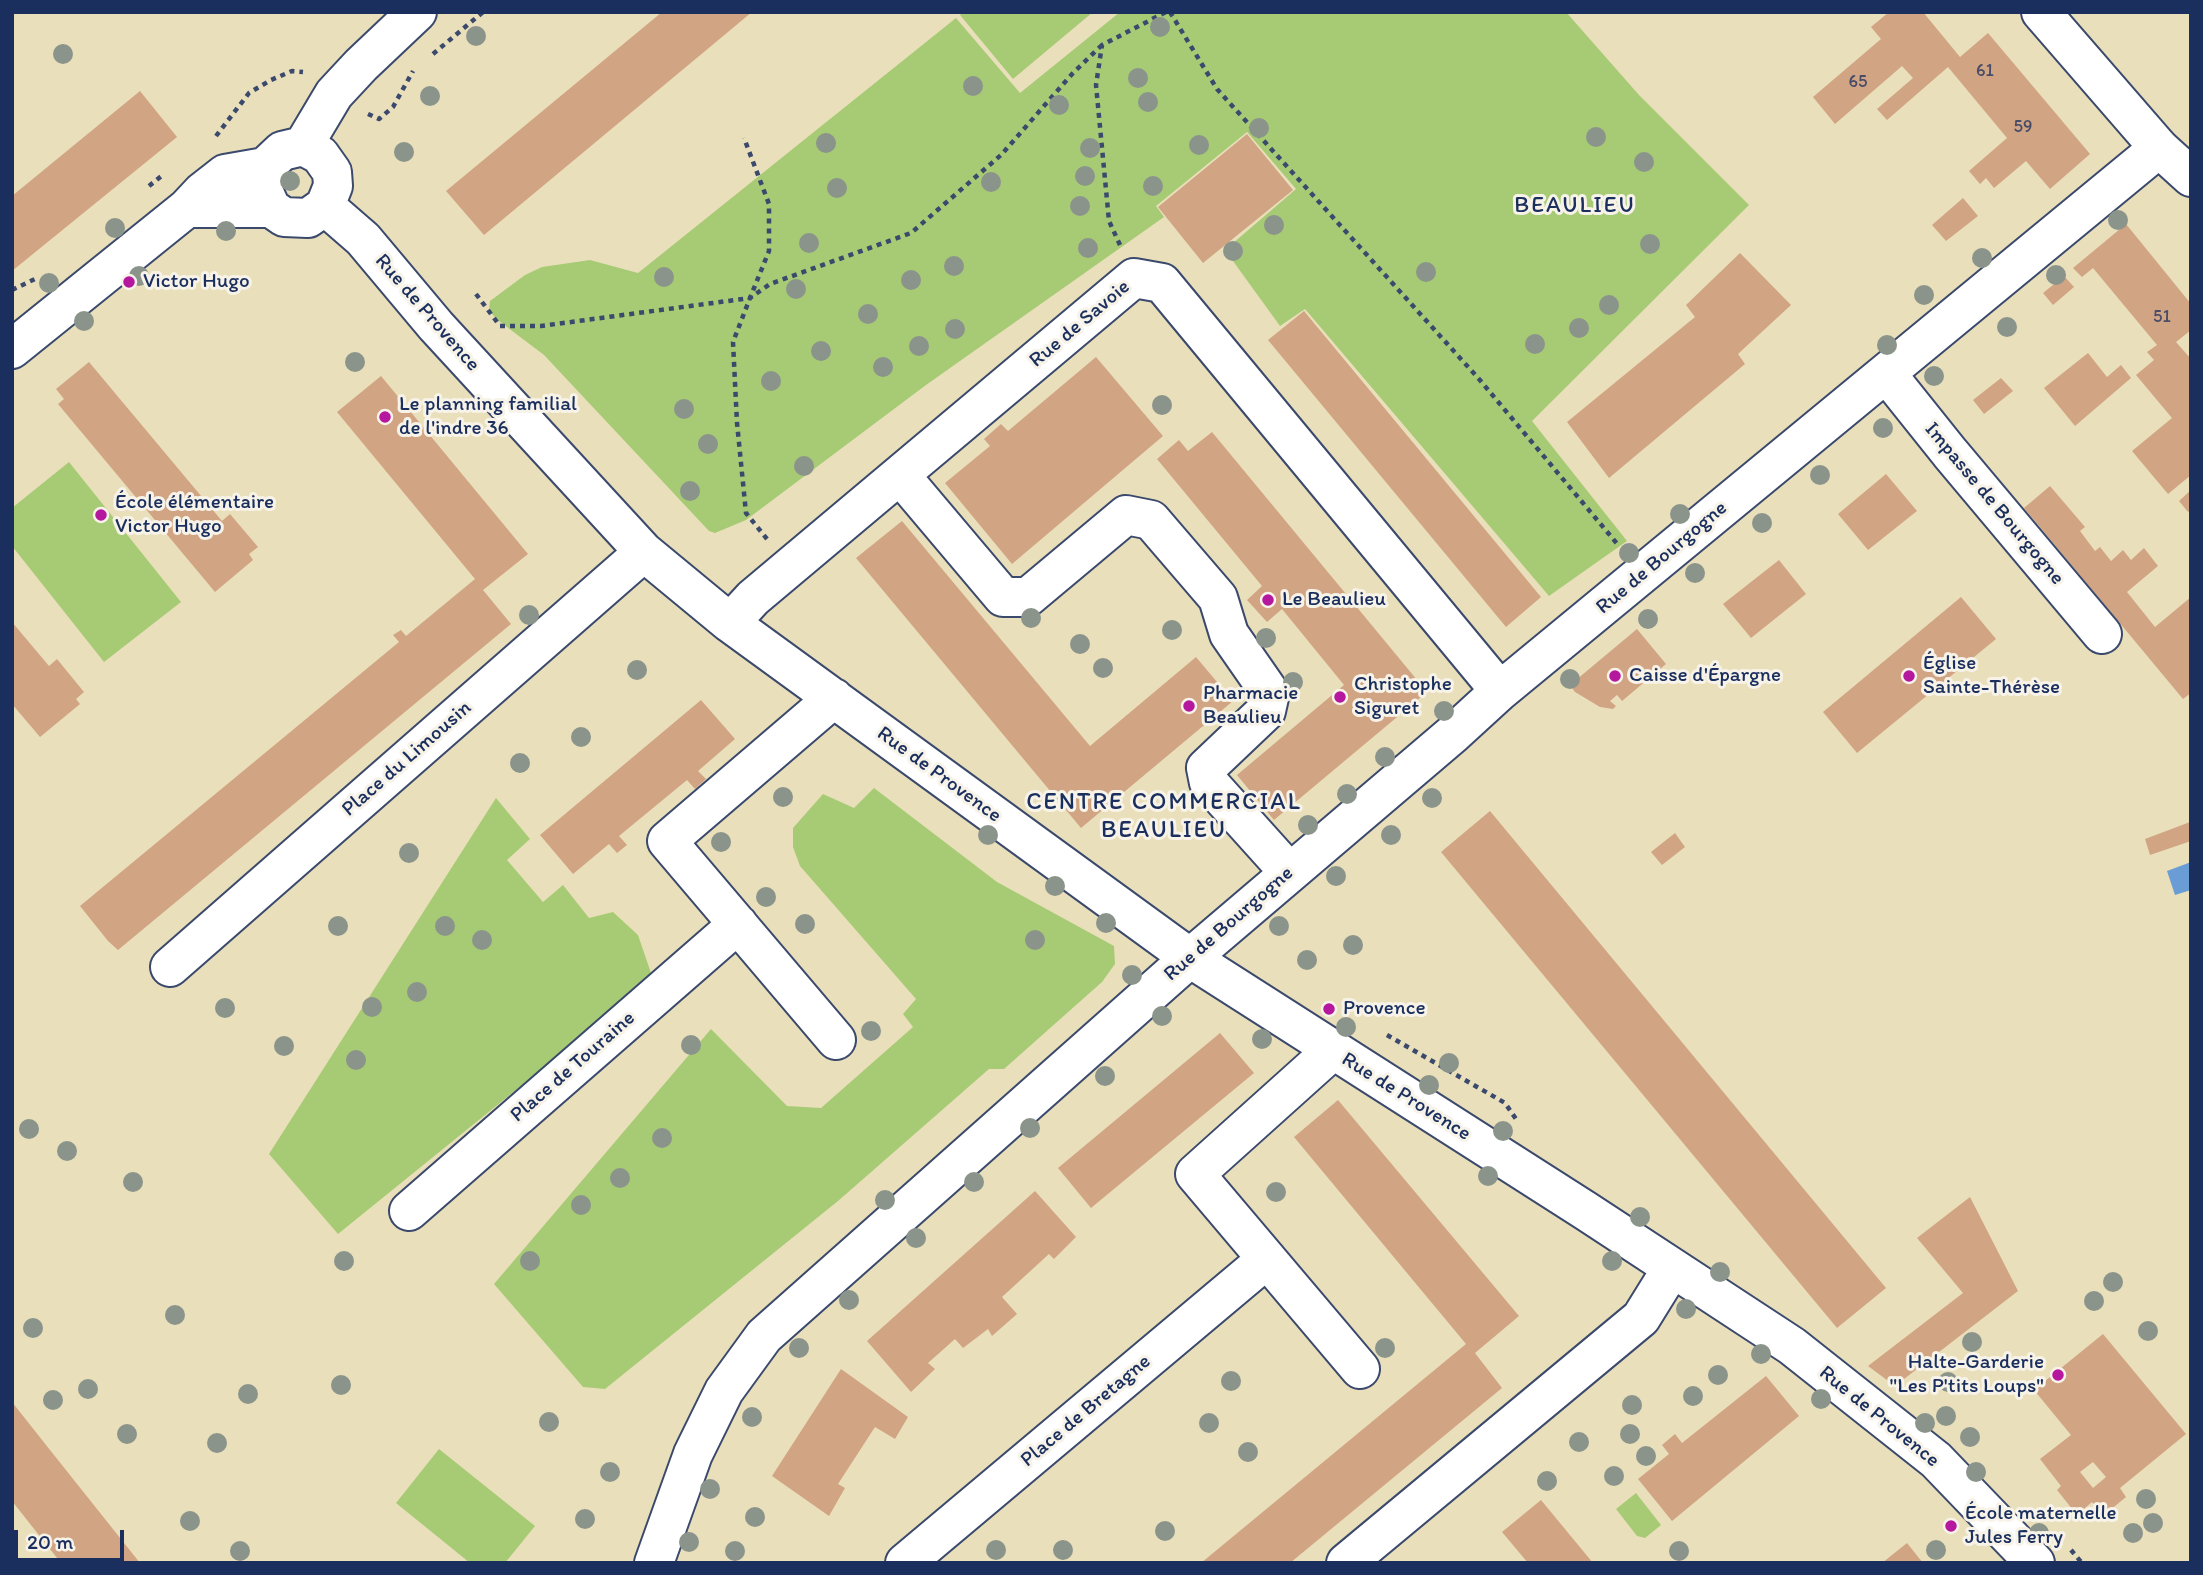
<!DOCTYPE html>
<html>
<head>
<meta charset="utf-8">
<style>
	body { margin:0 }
	#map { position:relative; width:2203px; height:1575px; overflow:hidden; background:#eadfbb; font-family:Itim,sans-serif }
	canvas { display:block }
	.frame { position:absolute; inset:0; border:14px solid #1b2f5e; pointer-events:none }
	.scale { position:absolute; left:14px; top:1530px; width:110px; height:32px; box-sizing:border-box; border:4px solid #1b2f5e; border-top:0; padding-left:9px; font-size:21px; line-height:24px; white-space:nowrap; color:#1b2f5e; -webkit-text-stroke:5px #f7f3e8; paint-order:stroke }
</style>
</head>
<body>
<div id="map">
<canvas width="2203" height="1575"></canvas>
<div class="frame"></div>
<div class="scale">20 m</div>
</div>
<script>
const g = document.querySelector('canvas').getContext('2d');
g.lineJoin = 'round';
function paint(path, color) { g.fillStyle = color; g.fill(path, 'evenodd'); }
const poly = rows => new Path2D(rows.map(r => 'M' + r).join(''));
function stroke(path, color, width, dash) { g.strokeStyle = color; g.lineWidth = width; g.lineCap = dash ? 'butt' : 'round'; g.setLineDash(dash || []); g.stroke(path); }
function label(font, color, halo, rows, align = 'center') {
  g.font = font + ' Itim,sans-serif'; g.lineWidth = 6; g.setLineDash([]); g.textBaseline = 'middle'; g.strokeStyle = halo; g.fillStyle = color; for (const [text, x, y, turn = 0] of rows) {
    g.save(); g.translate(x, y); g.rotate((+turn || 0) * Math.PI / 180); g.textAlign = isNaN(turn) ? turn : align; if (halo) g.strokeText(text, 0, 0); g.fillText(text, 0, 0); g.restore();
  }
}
const green = poly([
	[964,12,1093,12,1013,79,960,15],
	[1120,12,1566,12,1639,95,1749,205,1532,421,1627,541,1549,596,1305,309,1280,326,1225,250,1296,189,1247,132,1156,206,1164,217,926,385,746,520,715,533,709,531,544,355,499,321,489,311,490,301,525,275,542,267,590,260,638,273,956,18,1020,93],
	[69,462,181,602,104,662,12,546,12,508],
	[874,788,997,882,1114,946,1115,964,1102,982,1004,1069,989,1069,838,1201,605,1389,583,1387,494,1284,711,1029,787,1106,821,1108,913,1027,903,1014,916,999,800,866,793,847,793,828,823,794,854,808],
	[496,798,530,839,507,860,543,902,563,885,589,918,613,912,638,935,653,979,338,1234,269,1154],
	[439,1449,535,1526,505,1563,470,1563,396,1503],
	[1636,1493,1661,1525,1645,1538,1637,1536,1616,1509]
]);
const water = poly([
	[2191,862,2191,890,2175,895,2167,871]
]);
const building = poly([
	[662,12,752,12,484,235,446,191],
	[1889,12,1923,12,1960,57,1988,33,2090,154,2050,189,2026,161,1994,188,1986,178,1980,184,1969,171,2007,138,1948,67,1887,120,1877,109,1913,78,1902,66,1835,124,1813,97,1881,39,1871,27],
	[140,91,177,137,12,271,12,196],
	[1247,134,1293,190,1203,263,1158,207],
	[1963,198,1978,216,1946,241,1932,225],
	[2126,224,2191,304,2191,330,2176,342,2191,359,2191,475,2168,494,2132,451,2172,418,2136,375,2154,360,2147,352,2157,345,2093,268,2082,277,2073,268],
	[1740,253,1791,305,1738,354,1745,364,1609,478,1567,422,1695,317,1686,305],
	[2064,276,2074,287,2053,305,2043,293],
	[1304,311,1541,597,1506,627,1268,340],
	[2088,353,2107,377,2121,365,2131,378,2075,426,2044,388],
	[1096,357,1163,436,1012,564,945,483,990,446,984,439,1001,424,1008,431],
	[89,362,222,521,230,514,258,547,249,554,253,560,215,592,58,404,64,399,56,389],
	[381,376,528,554,483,590,511,624,118,950,108,941,80,906,399,642,393,635,401,630,406,636,475,579,337,412],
	[2001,378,2013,391,1984,414,1973,400],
	[1212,432,1427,692,1274,820,1237,775,1344,685,1282,609,1267,622,1247,600,1262,586,1157,459,1179,440,1188,451],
	[1886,474,1917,511,1868,550,1838,514],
	[2050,486,2085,527,2080,531,2095,551,2100,547,2111,561,2123,550,2131,560,2144,548,2158,566,2127,592,2155,627,2191,597,2191,693,2183,699,2024,508],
	[2191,490,2191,510,2188,512,2179,501],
	[902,521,1090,746,1196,657,1233,701,1081,828,856,558],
	[1779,560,1806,594,1751,638,1723,604],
	[1961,597,1996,639,1857,753,1823,712],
	[12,622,49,666,57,659,84,692,76,699,80,704,40,737,12,704],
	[1637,629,1666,664,1622,701,1617,695,1610,701,1616,706,1613,709,1600,707,1575,692,1570,685],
	[701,700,735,739,698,771,706,779,695,789,687,780,619,836,627,845,617,853,609,844,573,874,540,835],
	[1490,811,1886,1288,1837,1328,1441,852],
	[2190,822,2191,841,2150,855,2145,839],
	[1675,833,1685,847,1662,865,1651,852],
	[1220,1033,1254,1073,1091,1208,1058,1168],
	[1338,1100,1519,1316,1475,1353,1502,1388,1290,1563,1201,1563,1466,1344,1294,1137],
	[1035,1191,1076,1237,1054,1259,1049,1254,1002,1297,1017,1314,992,1336,988,1329,963,1348,955,1339,928,1363,935,1369,911,1392,867,1341],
	[1970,1197,2018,1291,1895,1386,1868,1366,1963,1293,1917,1238],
	[2103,1334,2186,1434,2120,1488,2126,1497,2103,1516,2092,1502,2077,1515,2057,1490,2061,1486,2040,1459,2071,1435,2034,1390],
	[2093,1462,2106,1477,2093,1488,2080,1472],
	[841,1369,908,1417,895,1439,875,1427,838,1484,845,1488,829,1516,772,1476],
	[1766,1376,1799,1416,1672,1521,1638,1479,1669,1454,1662,1445,1675,1434,1682,1443],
	[12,1402,50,1450,140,1563,61,1563,12,1501],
	[1541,1500,1593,1563,1528,1563,1502,1532],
	[1907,1543,1923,1563,1882,1563]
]);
const path = poly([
	[1170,12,1217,89,1479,379,1619,546],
	[433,54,483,12],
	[368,114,379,119,393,107,413,71],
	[216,136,249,93,271,80,292,71,303,72],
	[149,186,164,174],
	[1120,245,1109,221,1096,85,1102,45,1166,12],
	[12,290,37,278],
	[476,294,500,326,541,326,750,298,769,251,769,204,744,138],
	[767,539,746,513,737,423,733,342,750,298,770,284,911,233,1001,155,1073,73,1102,45],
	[1387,1035,1505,1103,1516,1119],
	[2071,1550,2082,1563]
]);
const minor = poly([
	[303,146,320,155,332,172,333,186,325,206,308,218,284,217,271,208,262,188,265,167,282,151,303,146],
	[303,146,334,94,361,65,417,12],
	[325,206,363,239,436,326,644,552,730,623,1193,960,1586,1211,1792,1346,1936,1460,2035,1563],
	[187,208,271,208],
	[12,349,187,208,202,192,225,174,265,167],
	[1886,373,1950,453,2102,634],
	[900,475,1003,597,1028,597,1126,515,1151,520,1218,598,1229,634,1270,693,1266,711,1206,768,1209,783,1289,872],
	[730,623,753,598,1134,278,1162,283,1500,691],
	[834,698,667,841,836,1040],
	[170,967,644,552],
	[1333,1050,1195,1174,1360,1369],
	[409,1211,738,924],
	[654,1563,693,1454,724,1391,764,1336,1190,958,1453,734,1500,691,2159,148],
	[905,1563,1267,1259],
	[1346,1563,1641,1318,1672,1268]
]);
const major = poly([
	[2041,12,2159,148,2191,177]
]);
const trees = [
	[1160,27],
	[476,36],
	[63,54],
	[1138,78],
	[973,86],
	[430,96],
	[1148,102],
	[1059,105],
	[1259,128],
	[1596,137],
	[826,143],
	[1199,145],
	[1090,148],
	[404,152],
	[1644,162],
	[1085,176],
	[290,181],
	[991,182],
	[1153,186],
	[837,188],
	[1080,206],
	[2118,220],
	[1274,225],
	[115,228],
	[226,231],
	[809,243],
	[1650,244],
	[1088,248],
	[1233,251],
	[1982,258],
	[954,266],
	[1426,272],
	[2056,275],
	[139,276],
	[664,277],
	[911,280],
	[49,283],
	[796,289],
	[1924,295],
	[1609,305],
	[868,314],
	[84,321],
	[2007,327],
	[1579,328],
	[955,329],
	[1535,344],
	[1887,345],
	[919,346],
	[821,351],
	[355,362],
	[883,367],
	[1934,376],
	[771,381],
	[1162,405],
	[684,409],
	[1883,428],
	[708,444],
	[804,466],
	[1820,475],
	[690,491],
	[1680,514],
	[1762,523],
	[1629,553],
	[1695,573],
	[529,615],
	[1031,618],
	[1648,619],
	[1172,630],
	[1266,638],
	[1080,644],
	[1103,668],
	[637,670],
	[1570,679],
	[1293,682],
	[1444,711],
	[581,737],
	[1385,757],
	[520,763],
	[1347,794],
	[783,797],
	[1432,798],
	[1308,825],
	[988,835],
	[1391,835],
	[721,842],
	[409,853],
	[1336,876],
	[1055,886],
	[766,897],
	[1106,923],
	[805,924],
	[338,926],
	[445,926],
	[1279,926],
	[482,940],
	[1035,940],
	[1353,945],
	[1307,960],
	[1132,975],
	[417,992],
	[372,1007],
	[225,1008],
	[1162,1016],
	[1346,1027],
	[871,1031],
	[1262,1039],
	[691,1045],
	[284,1046],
	[356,1060],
	[1449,1063],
	[1105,1076],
	[1429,1085],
	[1030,1128],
	[29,1129],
	[1503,1131],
	[662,1138],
	[67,1151],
	[1488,1176],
	[620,1178],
	[133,1182],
	[974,1182],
	[1276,1192],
	[885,1200],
	[581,1205],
	[1640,1217],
	[916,1238],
	[344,1261],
	[530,1261],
	[1612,1261],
	[1720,1272],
	[2113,1282],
	[849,1300],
	[2094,1301],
	[1686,1309],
	[175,1315],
	[33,1328],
	[2148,1331],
	[1972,1342],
	[799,1348],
	[1385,1348],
	[1761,1354],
	[1718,1375],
	[1231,1381],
	[1948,1382],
	[341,1385],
	[88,1389],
	[248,1394],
	[1693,1396],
	[1821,1399],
	[53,1400],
	[1632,1405],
	[1946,1416],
	[752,1417],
	[549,1422],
	[1209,1423],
	[1925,1423],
	[127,1434],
	[1630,1434],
	[1970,1437],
	[1579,1442],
	[217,1443],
	[1248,1452],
	[1646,1456],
	[610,1472],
	[1976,1472],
	[1614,1476],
	[1547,1481],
	[710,1489],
	[2146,1499],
	[755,1517],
	[585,1519],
	[190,1521],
	[2153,1523],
	[1165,1531],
	[2039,1533],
	[2133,1533],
	[689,1542],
	[996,1550],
	[1063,1550],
	[1936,1550],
	[240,1551],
	[735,1551],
	[1679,1551]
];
const markers = [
	[129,282,7,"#b5179e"],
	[385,417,7,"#b5179e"],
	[101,515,7,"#b5179e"],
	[1268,600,7,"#b5179e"],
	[1615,676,7,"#b5179e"],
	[1909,676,7,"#b5179e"],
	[1340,697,7,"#b5179e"],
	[1189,706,7,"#b5179e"],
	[1329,1009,7,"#b5179e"],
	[2058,1375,7,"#b5179e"],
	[1951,1526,7,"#b5179e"]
];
const numberNames = [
	["61",1985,71],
	["65",1858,82],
	["59",2023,127],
	["51",2162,317]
];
const poiNames = [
	["Victor Hugo",143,282],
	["Le planning familial",399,405],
	["de l'indre 36",399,429],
	["École élémentaire",115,503],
	["Victor Hugo",115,527],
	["Le Beaulieu",1282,600],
	["Église",1923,664],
	["Sainte-Thérèse",1923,688],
	["Caisse d'Épargne",1629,676],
	["Christophe",1354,685],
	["Siguret",1354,709],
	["Pharmacie",1203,694],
	["Beaulieu",1203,718],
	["Provence",1343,1009],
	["Halte-Garderie",2044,1363,"right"],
	["\"Les P'tits Loups\"",2044,1387,"right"],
	["École maternelle",1965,1514],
	["Jules Ferry",1965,1538]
];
const streetNames = [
	["Rue de Provence",427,313,49],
	["Rue de Savoie",1080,324,-40],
	["Impasse de Bourgogne",1994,504,50],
	["Rue de Bourgogne",1662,558,-40],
	["Place du Limousin",407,759,-41],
	["Rue de Provence",939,775,36],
	["Rue de Bourgogne",1229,924,-41],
	["Place de Touraine",573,1067,-41],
	["Rue de Provence",1406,1097,32],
	["Place de Bretagne",1086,1411,-40],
	["Rue de Provence",1879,1417,39]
];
const neighbourhoodNames = [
	["BEAULIEU",1575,206]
];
const quarterNames = [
	["CENTRE COMMERCIAL",1164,803],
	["BEAULIEU",1164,831]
];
paint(green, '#a7cb75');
paint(water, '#6a9dd5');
paint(building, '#d1a483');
stroke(minor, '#3a496c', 42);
stroke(major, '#3a496c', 42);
stroke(path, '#3a496c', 4.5, [5, 5]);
stroke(minor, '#fff', 38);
stroke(major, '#fff', 38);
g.fillStyle = '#8b948b';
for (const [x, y] of trees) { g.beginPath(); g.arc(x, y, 10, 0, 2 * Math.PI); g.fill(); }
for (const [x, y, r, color] of markers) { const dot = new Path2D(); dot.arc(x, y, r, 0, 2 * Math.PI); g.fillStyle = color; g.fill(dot); stroke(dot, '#f7f3e8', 2.5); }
label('18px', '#484c67', null, numberNames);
label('21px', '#1b2f5e', '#f7f3e8', poiNames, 'left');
label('21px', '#1b2f5e', '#f7f3e8', streetNames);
g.letterSpacing = '2px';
label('23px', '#1b2f5e', '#f7f3e8', neighbourhoodNames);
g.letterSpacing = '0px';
g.letterSpacing = '2px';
label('24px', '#1b2f5e', '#f7f3e8', quarterNames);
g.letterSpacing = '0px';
</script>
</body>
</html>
